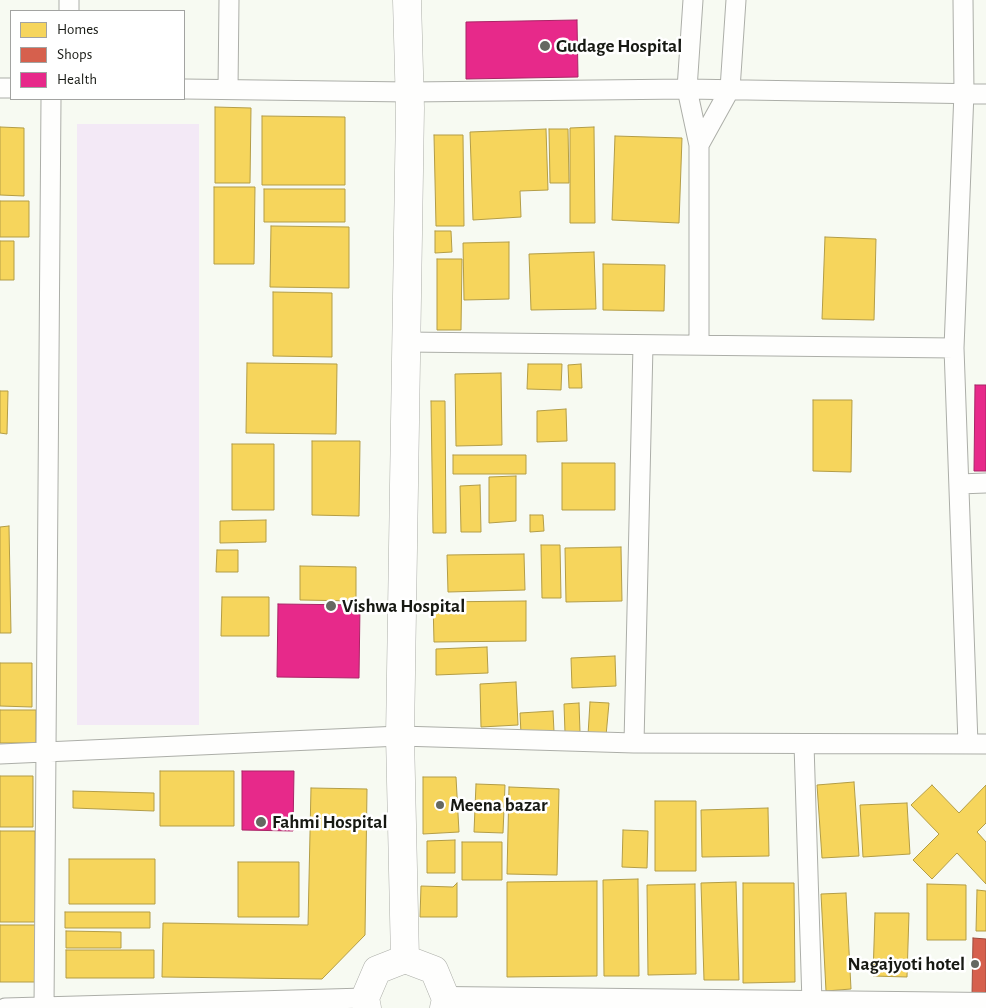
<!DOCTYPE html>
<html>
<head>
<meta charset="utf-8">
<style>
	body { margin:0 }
	#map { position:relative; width:986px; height:1008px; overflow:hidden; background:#f7faf2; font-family:"Alegreya Sans",sans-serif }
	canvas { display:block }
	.legend { position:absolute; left:10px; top:10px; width:175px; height:90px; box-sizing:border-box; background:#fff; border:1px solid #a2a3a1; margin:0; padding:6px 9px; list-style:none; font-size:15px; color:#171913 }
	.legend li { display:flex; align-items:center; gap:10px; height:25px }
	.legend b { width:25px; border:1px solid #a2a3a1 }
</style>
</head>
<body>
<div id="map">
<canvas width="986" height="1008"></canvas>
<ul class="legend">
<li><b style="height:14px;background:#f6d55c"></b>Homes</li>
<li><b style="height:14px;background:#d6604d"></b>Shops</li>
<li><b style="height:14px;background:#e7298a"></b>Health</li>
</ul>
</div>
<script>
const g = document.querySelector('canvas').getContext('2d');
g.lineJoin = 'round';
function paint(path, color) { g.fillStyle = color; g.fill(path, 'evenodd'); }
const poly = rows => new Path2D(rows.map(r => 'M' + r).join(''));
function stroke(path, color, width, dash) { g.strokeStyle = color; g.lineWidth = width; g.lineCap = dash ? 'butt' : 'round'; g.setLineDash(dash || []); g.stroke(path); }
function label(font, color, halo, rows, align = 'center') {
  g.font = font + ' "Alegreya Sans",sans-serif'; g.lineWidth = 5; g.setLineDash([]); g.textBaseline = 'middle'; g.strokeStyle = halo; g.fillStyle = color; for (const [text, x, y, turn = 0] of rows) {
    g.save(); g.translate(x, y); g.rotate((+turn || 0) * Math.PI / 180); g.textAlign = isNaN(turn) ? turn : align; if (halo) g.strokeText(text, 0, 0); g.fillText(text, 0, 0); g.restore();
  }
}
const green = poly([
	[77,124,199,124,199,725,77,725]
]);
const homes = poly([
	[215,107,251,108,250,183,215,183,215,107],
	[262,116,345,117,345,185,262,185,262,116],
	[0,127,24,128,24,196,0,195,0,127],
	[594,127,595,223,570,223,570,128,594,127],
	[546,129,548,190,520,191,521,217,473,220,470,132,546,129],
	[549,129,568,129,569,183,550,183,549,129],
	[434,135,463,135,464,226,436,226,434,135],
	[615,136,682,138,679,223,612,220,615,136],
	[214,187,255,187,254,264,214,264,214,187],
	[264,189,345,189,345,222,264,222,264,189],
	[0,201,29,201,29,237,0,237,0,201],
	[271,226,349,227,349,288,270,287,271,226],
	[435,231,451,231,452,252,435,253,435,231],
	[825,237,876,239,874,320,822,319,825,237],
	[0,241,14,241,14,280,0,280,0,241],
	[509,242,509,299,464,300,463,243,509,242],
	[594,252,596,309,531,310,529,254,594,252],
	[437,259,462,259,461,330,437,330,437,259],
	[603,264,665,265,664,311,603,310,603,264],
	[273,292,332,293,332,357,273,356,273,292],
	[247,363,337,364,336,434,246,433,247,363],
	[528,364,562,364,561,390,527,389,528,364],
	[581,364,582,388,569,388,568,365,581,364],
	[501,373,502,445,456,446,455,374,501,373],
	[0,391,8,391,7,434,0,433,0,391],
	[813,400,852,400,851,472,813,471,813,400],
	[431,401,445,401,446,533,433,533,431,401],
	[566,409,567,441,537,442,537,411,566,409],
	[312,441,360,441,359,516,312,515,312,441],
	[232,444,274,444,274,510,232,510,232,444],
	[453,455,526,455,526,474,453,474,453,455],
	[562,463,615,463,615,510,562,510,562,463],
	[516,476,516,521,489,523,489,477,516,476],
	[480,485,481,532,461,532,460,486,480,485],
	[530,515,543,515,544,531,530,532,530,515],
	[266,520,266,542,220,543,220,521,266,520],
	[9,526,11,633,0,633,0,527,9,526],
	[541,545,560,545,561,598,542,598,541,545],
	[621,547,622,601,566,602,565,548,621,547],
	[217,550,238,550,238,572,216,572,217,550],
	[524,554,525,590,448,592,447,555,524,554],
	[300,566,356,567,356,601,300,600,300,566],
	[222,597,269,597,269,636,221,636,222,597],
	[526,601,526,641,434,642,433,602,526,601],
	[487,647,488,673,436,675,436,649,487,647],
	[615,656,616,686,572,688,571,658,615,656],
	[0,663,32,663,32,707,0,706,0,663],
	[516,682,518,725,481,727,480,684,516,682],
	[590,702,609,703,606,736,588,735,590,702],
	[579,703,580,732,565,733,564,704,579,703],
	[0,710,36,710,36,743,0,743,0,710],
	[553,711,554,732,521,734,520,713,553,711],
	[160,771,234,771,234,826,160,826,160,771],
	[0,776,33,776,33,827,0,827,0,776],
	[423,777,456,777,459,832,423,834,423,777],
	[854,782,859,856,822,858,817,785,854,782],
	[476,784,505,785,503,833,474,832,476,784],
	[932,785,959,813,986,785,986,823,977,832,986,842,986,884,957,853,932,879,913,860,939,834,911,805,932,785],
	[509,787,559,789,557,875,507,874,509,787],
	[311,788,367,789,365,935,322,979,162,977,163,923,308,925,311,788],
	[73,791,154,793,154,811,73,808,73,791],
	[655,801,696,801,696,871,655,871,655,801],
	[907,803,910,854,863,857,860,805,907,803],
	[768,808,769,856,702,857,701,810,768,808],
	[623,830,648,831,647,868,622,867,623,830],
	[0,831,35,831,35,922,0,922,0,831],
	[455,840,455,873,427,873,427,841,455,840],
	[462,842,502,842,502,880,462,880,462,842],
	[69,859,155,859,155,904,69,904,69,859],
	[238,862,299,862,299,917,238,917,238,862],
	[638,879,639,976,604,976,603,880,638,879],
	[597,881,597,976,507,977,507,882,597,881],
	[736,882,739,980,704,980,701,883,736,882],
	[457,883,457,917,420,917,421,886,453,887,457,883],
	[743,883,794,883,795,982,743,983,743,883],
	[695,884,696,974,648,975,647,885,695,884],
	[927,884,966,885,966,940,927,940,927,884],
	[977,890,986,891,986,931,976,931,977,890],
	[846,893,851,989,826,991,821,894,846,893],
	[65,912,150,912,150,928,65,928,65,912],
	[875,913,909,913,907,977,873,976,875,913],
	[0,925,37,925,37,982,0,982,0,925],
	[66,931,121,932,121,948,66,948,66,931],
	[66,950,154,950,154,978,66,978,66,950]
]);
const shops = poly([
	[973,938,986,939,986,995,972,995,973,938]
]);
const health = poly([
	[577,20,578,77,466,79,466,22,577,20],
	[975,385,986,385,986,471,974,471,975,385],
	[278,604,360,605,359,678,277,677,278,604],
	[242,771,294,771,293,831,242,830,242,771]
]);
const minor = poly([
	[693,0,687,89,699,145,699,345],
	[963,0,964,92,954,348,968,744],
	[69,11,69,0],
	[0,88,11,88],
	[184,89,409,92,687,89,986,94],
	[228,89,229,0],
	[699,145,730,89,736,0],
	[405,342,954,348],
	[959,484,986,483],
	[634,743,643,345],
	[804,744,812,1003],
	[0,754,400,736,634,743,986,744],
	[44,1007,51,99],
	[5,1008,365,998]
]);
const tertiary = poly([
	[446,999,986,1005]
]);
const secondary = poly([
	[405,959,400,736,410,108,407,0],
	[367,1008,365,998,377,970,405,959,434,970,446,999,444,1008]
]);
const markers = [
	[545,46,6,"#656861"],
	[331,606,6,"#656861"],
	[440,805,5,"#656861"],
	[261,822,6,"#656861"],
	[975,964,5,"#656861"]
];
const poiNames = [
	["Gudage Hospital",556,46],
	["Vishwa Hospital",342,606],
	["Meena bazar",450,805],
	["Fahmi Hospital",272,822],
	["Nagajyoti hotel",965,964,"right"]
];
paint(green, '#f3e9f6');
paint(homes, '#f6d55c');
stroke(homes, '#b39d46', 1);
paint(shops, '#d6604d');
stroke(shops, '#9d4b3c', 1);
paint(health, '#e7298a');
stroke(health, '#a92466', 1);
stroke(minor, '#acaea8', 21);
stroke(tertiary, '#acaea8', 26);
stroke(secondary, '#acaea8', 29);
stroke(minor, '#fefefd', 19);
stroke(tertiary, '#fefefd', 24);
stroke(secondary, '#fefefd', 28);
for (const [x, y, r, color] of markers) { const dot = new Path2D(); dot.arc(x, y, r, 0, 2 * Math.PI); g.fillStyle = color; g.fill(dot); stroke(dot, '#fff', 2); }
label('bold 19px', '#171913', '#fff', poiNames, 'left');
</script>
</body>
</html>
